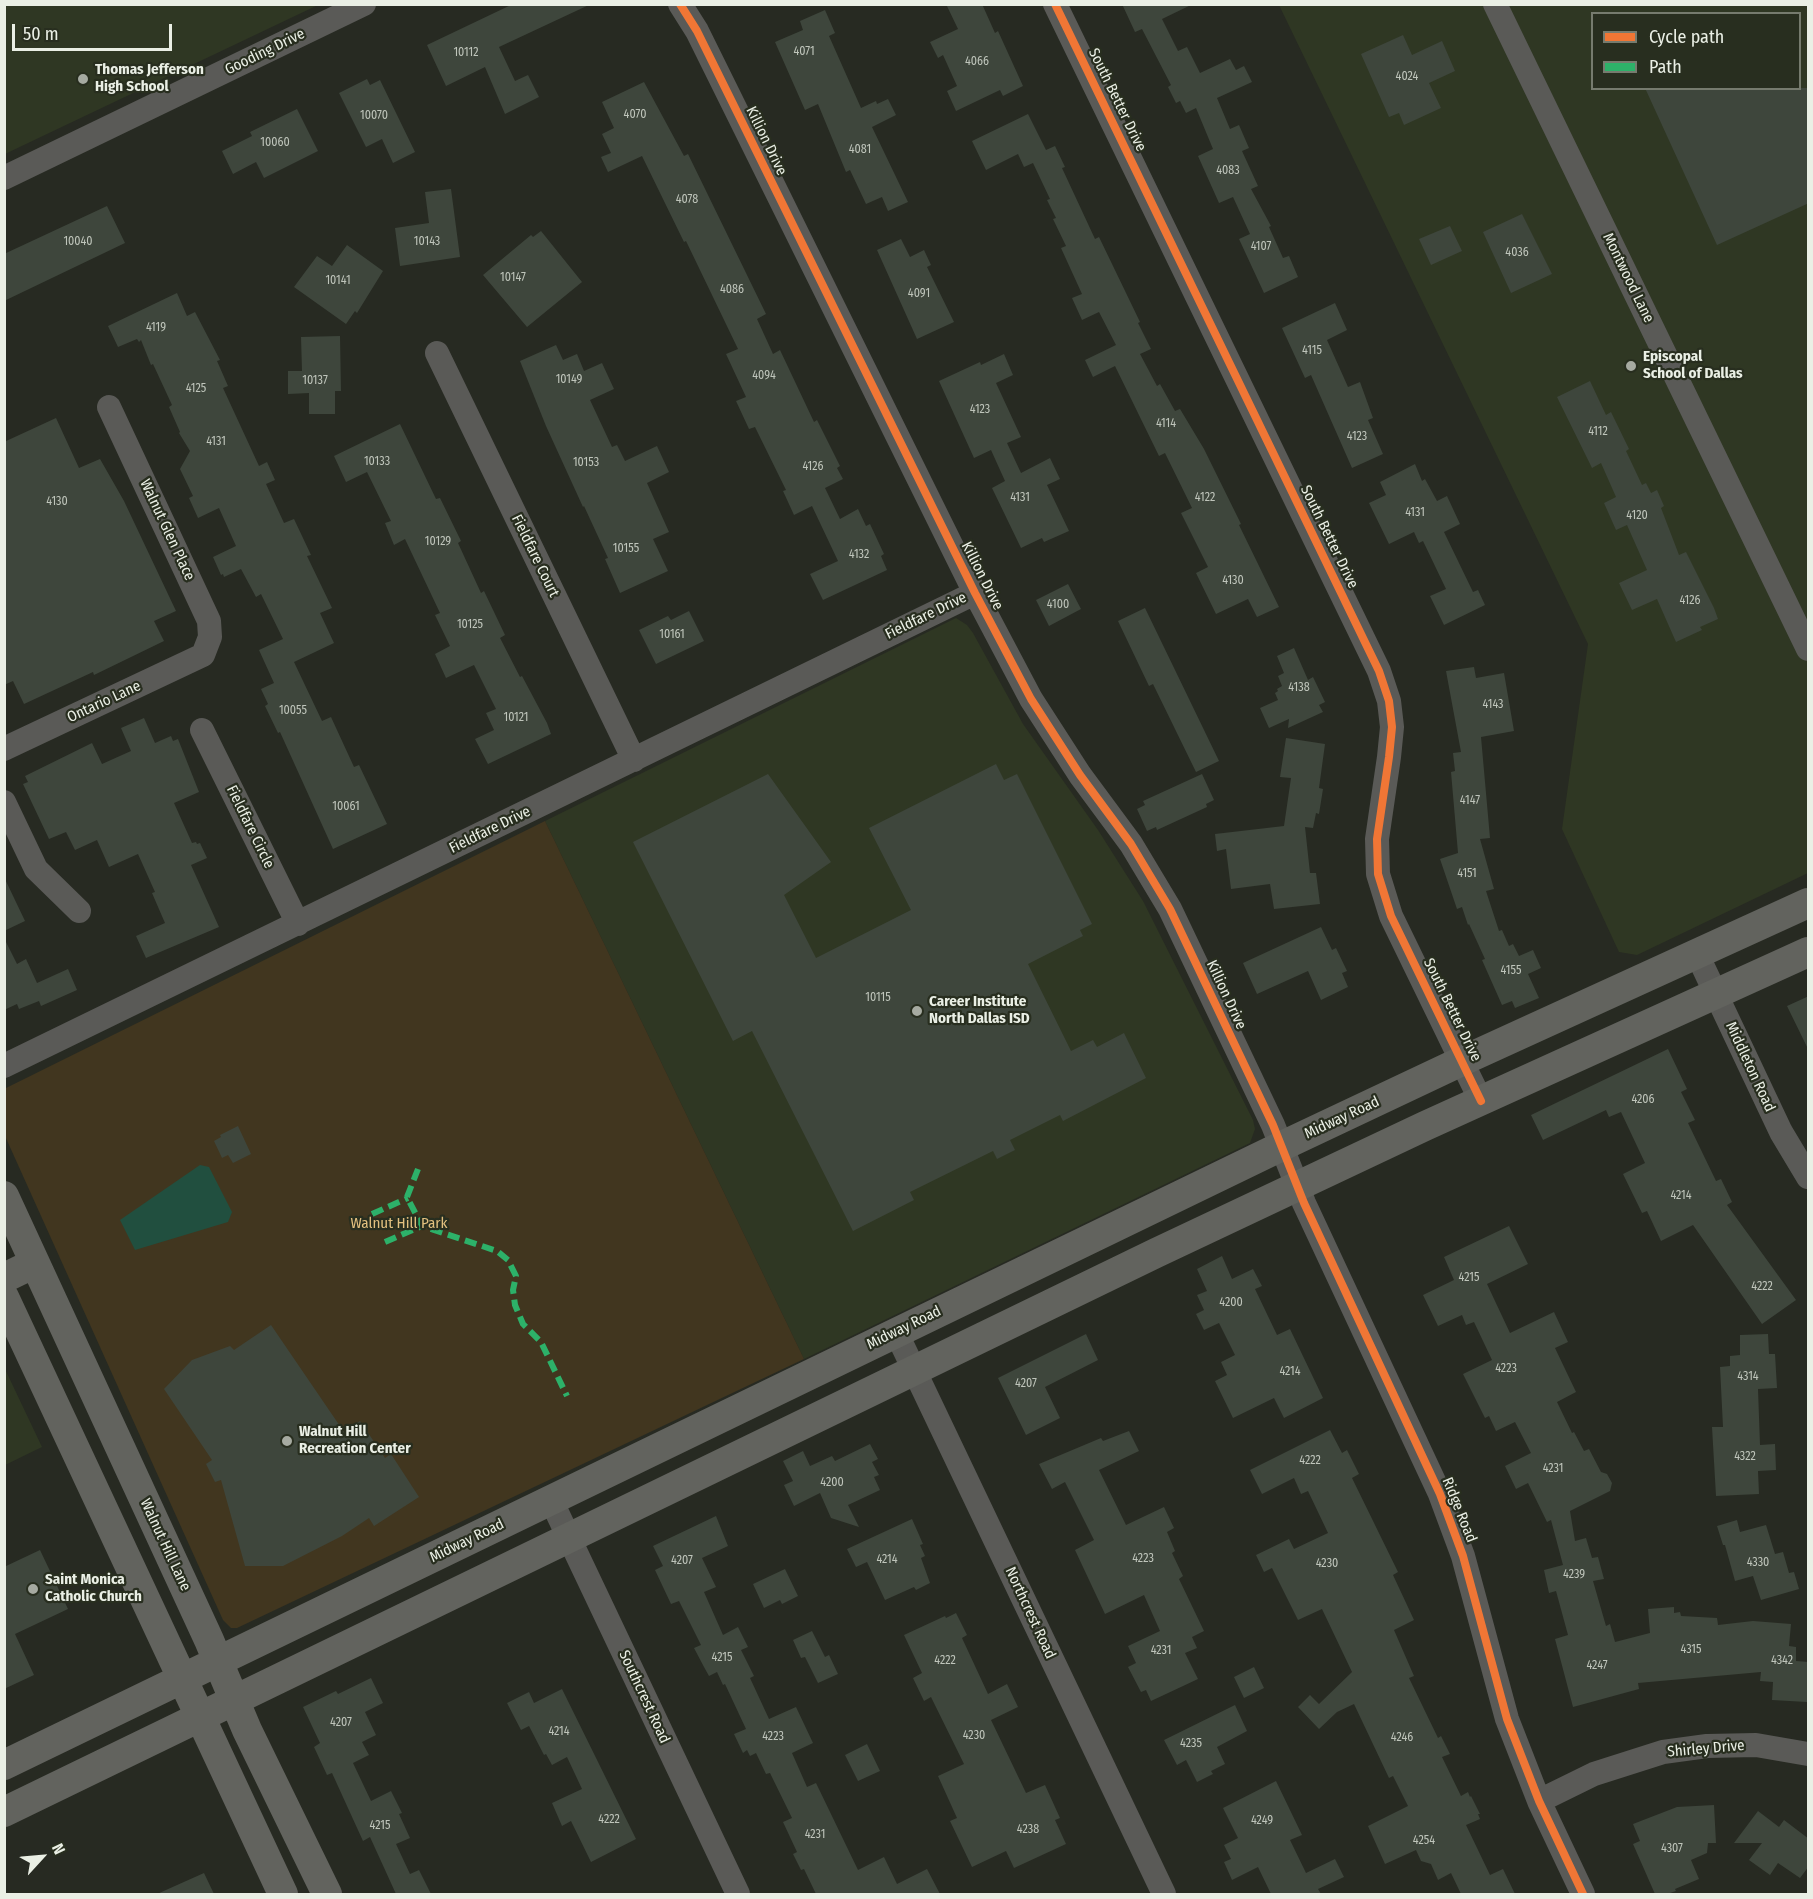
<!DOCTYPE html>
<html>
<head>
<meta charset="utf-8">
<style>
	body { margin:0 }
	#map { position:relative; width:1813px; height:1899px; overflow:hidden; background:#272a22; font-family:"Fira Sans Condensed",sans-serif }
	canvas { display:block }
	.frame { position:absolute; inset:0; border:6px solid #eaefe5; pointer-events:none }
	.legend { position:absolute; left:1591px; top:12px; width:210px; height:78px; box-sizing:border-box; background:#282e1f; border:2px solid #767b6e; margin:0; padding:8px 10px; list-style:none; font-size:18px; color:#eaefe5 }
	.legend li { display:flex; align-items:center; gap:12px; height:30px }
	.legend b { width:30px; border:2px solid #767b6e }
	.north { position:absolute; left:12px; top:1827px; width:60px; height:60px; -webkit-text-stroke:4px #282e1f; paint-order:stroke; rotate:64deg; font-size:16px; font-weight:700; line-height:24px; text-align:center; color:#eaefe5 }
	.north::after { content:''; display:block; margin:auto; width:21px; height:27px; background:#eaefe5; clip-path:polygon(50% 0,100% 100%,50% 72%,0 100%) }
	.scale { position:absolute; left:12px; top:24px; width:160px; height:27px; box-sizing:border-box; border:3px solid #eaefe5; border-top:0; padding-left:8px; font-size:18px; line-height:21px; white-space:nowrap; color:#eaefe5; -webkit-text-stroke:4px #282e1f; paint-order:stroke }
</style>
</head>
<body>
<div id="map">
<canvas width="1813" height="1899"></canvas>
<div class="frame"></div>
<ul class="legend">
<li><b style="height:8px;background:#f07635"></b>Cycle path</li>
<li><b style="height:8px;background:#2db169"></b>Path</li>
</ul>
<div class="north">N</div>
<div class="scale">50 m</div>
</div>
<script>
const g = document.querySelector('canvas').getContext('2d');
g.lineJoin = 'round';
function paint(path, color) { g.fillStyle = color; g.fill(path, 'evenodd'); }
const poly = rows => new Path2D(rows.map(r => 'M' + r).join(''));
function stroke(path, color, width, dash) { g.strokeStyle = color; g.lineWidth = width; g.lineCap = dash ? 'butt' : 'round'; g.setLineDash(dash || []); g.stroke(path); }
function label(font, color, halo, rows, align = 'center') {
  g.font = font + ' "Fira Sans Condensed",sans-serif'; g.lineWidth = 4.5; g.setLineDash([]); g.textBaseline = 'middle'; g.strokeStyle = halo; g.fillStyle = color; for (const [text, x, y, turn = 0] of rows) {
    g.save(); g.translate(x, y); g.rotate((+turn || 0) * Math.PI / 180); g.textAlign = isNaN(turn) ? turn : align; if (halo) g.strokeText(text, 0, 0); g.fillText(text, 0, 0); g.restore();
  }
}
const built = poly([
	[5,4,318,4,318,5,5,154],
	[1279,5,1808,5,1808,873,1637,955,1619,952,1562,829,1588,644],
	[1592,14,1800,14,1800,88,1592,88],
	[956,618,967,625,973,633,1023,724,1098,830,1143,901,1253,1120,1255,1129,1250,1143,804,1359,545,821],
	[4,1367,42,1447,5,1465,4,1465]
]);
const green = poly([
	[545,821,804,1359,237,1628,231,1628,223,1620,5,1136,4,1089]
]);
const water = poly([
	[200,1165,209,1167,232,1212,228,1222,135,1250,120,1220]
]);
const building = poly([
	[513,4,591,4,499,47,515,81,528,75,539,97,505,114,485,67,446,86,427,45],
	[946,4,982,4,995,33,998,31,1023,86,1003,96,1000,90,956,111,947,91,957,86,943,55,938,58,930,42,958,29],
	[1122,4,1193,4,1162,19,1178,51,1187,47,1200,73,1230,59,1236,70,1244,66,1252,82,1217,98,1230,129,1239,125,1249,148,1242,151,1258,186,1251,189,1271,226,1269,227,1283,258,1289,256,1298,277,1264,293,1239,239,1250,234,1233,197,1219,203,1198,156,1213,149,1196,108,1186,113,1180,101,1176,103,1168,87,1171,85,1142,29,1135,32],
	[825,10,835,33,829,36,861,108,876,101,877,104,888,99,896,115,872,127,908,202,888,211,882,197,866,204,850,170,846,172,818,104,805,110,775,42,803,30,800,21],
	[1403,35,1412,55,1442,41,1455,71,1429,83,1441,108,1404,125,1399,113,1389,117,1361,54],
	[367,79,370,85,380,80,415,152,393,163,382,139,366,147,339,93],
	[644,82,684,156,688,154,766,314,757,319,773,354,780,350,814,422,817,420,840,466,837,468,843,479,825,488,840,519,858,509,866,526,870,524,884,554,881,556,887,570,823,600,810,574,838,561,812,506,794,515,783,491,786,490,755,427,749,429,736,401,746,397,726,354,738,349,686,241,684,242,642,156,608,172,601,157,611,153,602,134,614,128,602,102],
	[1645,88,1809,88,1809,203,1717,245],
	[297,109,318,151,264,178,256,162,233,174,222,151,252,136,250,132],
	[1028,114,1046,150,1055,146,1065,167,1062,168,1095,239,1099,237,1140,322,1138,323,1151,349,1140,354,1157,386,1160,384,1175,411,1180,409,1204,449,1241,524,1239,525,1279,607,1257,617,1248,599,1216,614,1196,573,1208,567,1181,513,1192,508,1165,453,1159,456,1115,366,1093,377,1085,360,1116,345,1099,312,1082,320,1072,298,1082,294,1061,248,1066,246,1053,219,1056,218,1047,200,1050,199,1033,163,1024,167,1018,154,986,170,972,141],
	[451,189,460,257,400,266,395,228,429,223,425,192],
	[107,206,125,243,4,301,4,254],
	[1522,214,1552,274,1511,293,1483,232],
	[1450,226,1462,251,1431,265,1419,239],
	[541,231,582,282,527,327,483,275,531,235,533,237],
	[901,239,910,257,924,250,931,265,927,267,954,322,917,339,877,250],
	[347,245,383,271,357,313,355,311,346,324,294,287,317,256,332,266],
	[177,293,187,316,195,312,220,360,217,361,228,386,223,388,259,466,267,462,275,480,266,484,284,523,294,519,311,555,307,556,332,608,320,613,334,643,294,662,322,721,331,717,354,767,359,765,387,824,333,849,280,732,278,733,265,706,268,704,261,689,274,683,259,650,283,639,261,594,256,597,241,569,224,577,223,574,221,575,213,557,236,546,219,508,198,518,189,498,193,496,180,469,190,451,179,433,180,432,169,407,172,405,153,364,151,365,141,340,139,342,137,339,118,347,108,326],
	[1335,303,1347,330,1327,340,1348,387,1360,382,1373,418,1368,420,1383,454,1352,468,1311,375,1305,378,1282,328],
	[340,336,341,391,335,391,335,414,309,414,309,393,288,394,288,371,302,371,301,337],
	[556,345,563,360,577,354,584,371,602,363,614,389,590,400,612,447,617,445,625,461,657,446,669,472,647,483,669,532,653,539,668,571,620,593,605,559,608,558,584,506,583,507,546,426,520,361],
	[1004,354,1013,375,996,383,1021,437,1007,443,1021,473,1050,458,1060,479,1047,485,1069,531,1044,542,1042,538,1021,548,992,488,1005,481,991,450,974,458,939,381,980,362,981,365],
	[1590,381,1606,415,1611,412,1629,449,1626,451,1642,485,1646,483,1651,493,1657,490,1664,506,1661,508,1679,555,1686,552,1714,608,1718,619,1700,627,1702,630,1676,642,1657,599,1632,610,1619,583,1647,570,1627,525,1616,530,1604,503,1616,497,1601,463,1592,468,1557,397],
	[56,418,79,468,100,459,124,501,176,611,154,621,164,641,94,675,93,672,24,704,13,681,4,685,4,442],
	[400,424,436,499,440,498,461,541,458,543,481,593,484,591,505,635,500,638,520,677,522,676,547,723,551,734,488,764,475,739,494,730,486,713,496,709,474,665,446,678,435,654,450,646,435,615,440,613,405,539,394,545,385,523,391,521,367,472,346,482,334,456],
	[1415,464,1422,481,1425,479,1437,501,1447,496,1460,524,1444,532,1473,592,1478,590,1485,605,1444,625,1430,596,1446,589,1423,541,1419,543,1414,532,1389,544,1369,503,1386,495,1380,482],
	[1068,584,1081,609,1049,626,1036,600],
	[1145,608,1219,761,1196,772,1153,684,1149,686,1118,621],
	[689,611,704,641,656,664,639,630,668,616,671,620],
	[1294,648,1308,680,1313,677,1325,702,1319,705,1323,712,1288,728,1289,719,1269,728,1260,708,1278,700,1275,693,1278,691,1277,689,1282,686,1278,676,1284,673,1277,656],
	[1474,667,1476,678,1504,673,1514,731,1481,737,1490,838,1480,839,1494,889,1486,891,1499,931,1502,930,1509,946,1513,944,1519,956,1533,950,1541,968,1528,974,1539,998,1515,1008,1512,1001,1502,1005,1482,960,1485,959,1469,924,1468,925,1462,907,1457,909,1440,859,1458,853,1451,772,1455,771,1453,753,1461,752,1446,671],
	[144,718,155,743,171,736,173,741,178,739,199,792,174,803,192,843,196,842,197,844,200,843,207,858,191,865,219,927,146,958,136,936,165,923,152,893,155,892,138,854,109,867,97,840,75,850,66,832,49,839,23,784,28,782,25,776,92,743,102,764,131,751,121,728],
	[1286,738,1325,744,1319,788,1323,789,1319,814,1316,813,1313,828,1305,827,1310,873,1316,873,1320,904,1274,909,1270,884,1231,889,1226,849,1217,851,1215,834,1284,826,1291,778,1280,777],
	[996,764,1004,780,1017,774,1092,924,1080,930,1083,936,1028,964,1071,1051,1093,1040,1097,1047,1124,1033,1146,1078,1063,1121,1060,1115,1010,1140,1015,1150,997,1159,993,1151,910,1192,914,1200,853,1231,752,1031,733,1041,633,842,768,774,831,862,784,895,816,958,911,910,869,828],
	[1202,774,1214,800,1206,804,1207,807,1157,830,1156,827,1147,831,1137,809,1145,805,1143,801],
	[4,877,25,921,4,931],
	[1321,927,1332,950,1336,948,1347,971,1342,973,1348,987,1321,1000,1308,971,1257,994,1243,963],
	[4,938,17,964,26,959,37,983,68,969,77,990,41,1006,39,1001,19,1009,17,1004,4,1010],
	[1809,996,1809,1051,1787,1006],
	[1668,1049,1687,1089,1681,1092,1695,1120,1688,1123,1716,1181,1721,1179,1732,1202,1727,1205,1796,1300,1762,1324,1693,1225,1661,1241,1647,1211,1642,1213,1623,1174,1645,1163,1621,1112,1609,1117,1606,1110,1543,1140,1531,1115],
	[238,1126,251,1154,233,1163,228,1155,222,1158,214,1141,221,1137,220,1135],
	[1509,1226,1528,1264,1487,1284,1510,1333,1554,1312,1568,1342,1555,1348,1576,1392,1557,1402,1572,1433,1574,1432,1584,1451,1589,1449,1601,1472,1607,1474,1612,1483,1610,1491,1570,1511,1575,1541,1586,1538,1592,1558,1598,1557,1604,1579,1593,1581,1606,1626,1610,1624,1615,1642,1650,1633,1648,1609,1674,1607,1674,1613,1680,1612,1681,1616,1717,1618,1718,1625,1753,1621,1791,1624,1789,1646,1796,1647,1796,1661,1809,1662,1807,1702,1772,1700,1773,1682,1760,1681,1761,1672,1638,1683,1639,1689,1573,1707,1555,1639,1568,1635,1556,1591,1549,1593,1544,1570,1563,1565,1551,1520,1547,1522,1528,1483,1516,1489,1505,1466,1531,1453,1515,1422,1496,1431,1489,1416,1485,1418,1463,1374,1492,1360,1474,1322,1466,1325,1462,1315,1438,1326,1423,1295,1454,1280,1444,1257],
	[1222,1256,1232,1279,1253,1269,1262,1286,1255,1289,1277,1335,1290,1329,1323,1398,1284,1418,1274,1398,1233,1418,1215,1381,1227,1375,1221,1362,1235,1355,1219,1323,1204,1330,1196,1314,1204,1310,1197,1295,1207,1291,1197,1269],
	[271,1325,344,1432,360,1421,385,1458,391,1454,419,1497,374,1526,369,1518,342,1536,283,1566,245,1566,221,1480,215,1482,206,1464,212,1460,164,1389,192,1360,230,1346,234,1350],
	[1086,1334,1098,1360,1045,1387,1060,1418,1026,1435,998,1378],
	[1768,1334,1769,1354,1775,1354,1777,1388,1758,1389,1760,1445,1775,1444,1776,1470,1758,1471,1759,1494,1716,1496,1712,1427,1723,1427,1720,1367,1730,1366,1730,1356,1740,1355,1740,1335],
	[1330,1430,1342,1453,1347,1450,1359,1474,1352,1478,1398,1572,1393,1575,1414,1620,1394,1630,1414,1676,1409,1678,1438,1738,1441,1736,1450,1754,1442,1757,1461,1796,1468,1792,1470,1797,1471,1796,1480,1814,1478,1814,1480,1819,1466,1825,1490,1875,1503,1869,1515,1894,1461,1894,1451,1873,1438,1880,1431,1864,1421,1861,1416,1850,1385,1864,1368,1826,1408,1806,1393,1776,1389,1778,1354,1704,1337,1712,1319,1729,1298,1707,1310,1695,1319,1704,1352,1672,1322,1609,1298,1620,1272,1568,1264,1572,1256,1555,1289,1539,1294,1549,1328,1533,1308,1491,1301,1494,1294,1478,1262,1494,1250,1470],
	[1129,1431,1139,1451,1099,1470,1126,1525,1164,1507,1174,1528,1167,1532,1175,1551,1172,1553,1183,1576,1179,1579,1204,1631,1192,1637,1197,1648,1185,1653,1198,1679,1151,1701,1146,1690,1141,1692,1128,1667,1136,1663,1128,1646,1160,1631,1144,1595,1105,1614,1075,1550,1094,1540,1065,1482,1052,1489,1039,1464,1101,1438,1103,1441],
	[870,1444,878,1459,872,1462,879,1475,874,1477,880,1490,848,1505,859,1527,831,1518,820,1493,794,1506,784,1485,793,1481,783,1461,803,1451,810,1466,832,1456,835,1461],
	[716,1516,728,1546,702,1558,716,1587,704,1592,723,1635,738,1627,748,1647,741,1650,754,1676,750,1678,769,1719,796,1707,813,1743,792,1753,807,1787,816,1783,858,1870,884,1857,897,1884,927,1869,940,1894,816,1894,804,1869,801,1870,793,1854,797,1852,783,1822,792,1818,770,1773,766,1774,756,1753,750,1756,747,1750,743,1753,734,1734,746,1729,725,1684,723,1685,717,1672,709,1676,704,1667,694,1648,701,1645,679,1601,671,1604,655,1570,663,1566,653,1546],
	[912,1519,923,1544,920,1545,925,1556,921,1558,930,1583,916,1590,914,1587,885,1600,867,1562,856,1567,847,1549],
	[1737,1520,1740,1532,1766,1525,1775,1554,1783,1552,1789,1573,1794,1572,1799,1589,1761,1600,1753,1576,1735,1581,1725,1545,1723,1545,1717,1526],
	[40,1550,68,1609,15,1634,34,1675,4,1689,4,1567],
	[785,1569,798,1596,782,1604,780,1600,764,1608,753,1584],
	[956,1613,967,1635,962,1638,988,1694,1007,1684,1018,1707,991,1720,1026,1793,1045,1785,1060,1818,1055,1820,1066,1844,1014,1868,1006,1851,972,1867,950,1821,957,1818,938,1776,964,1764,931,1697,924,1701,913,1678,922,1673,904,1635,945,1616,946,1618],
	[812,1631,825,1657,829,1655,838,1674,818,1683,805,1657,801,1658,793,1640],
	[1254,1667,1264,1688,1244,1698,1234,1677],
	[371,1678,383,1703,365,1712,376,1735,362,1742,369,1755,353,1763,371,1801,391,1791,402,1813,399,1814,410,1838,396,1844,410,1874,419,1870,431,1894,396,1894,370,1837,363,1841,332,1773,327,1775,314,1747,320,1743,303,1707,336,1691,338,1694],
	[562,1689,636,1839,591,1862,571,1821,562,1826,552,1803,582,1789,567,1757,552,1765,546,1754,544,1755,529,1726,521,1730,507,1703,529,1692,534,1703],
	[1235,1705,1247,1731,1217,1747,1225,1764,1211,1771,1213,1774,1197,1782,1186,1760,1177,1765,1164,1740],
	[867,1744,880,1771,858,1781,845,1755],
	[1276,1781,1302,1835,1290,1840,1306,1873,1335,1859,1344,1877,1318,1889,1321,1894,1271,1894,1258,1867,1232,1880,1224,1862,1231,1859,1224,1845,1238,1838,1223,1808],
	[1714,1805,1716,1843,1708,1843,1707,1853,1691,1860,1699,1879,1675,1889,1676,1891,1667,1894,1655,1894,1633,1844,1640,1841,1633,1824,1677,1807],
	[1758,1811,1779,1827,1784,1820,1809,1839,1809,1866,1800,1878,1778,1863,1770,1875,1749,1860,1762,1843,1734,1843],
	[204,1873,214,1894,157,1894]
]);
const minor = poly([
	[680,4,697,31,975,593,1031,699,1080,775,1131,844,1170,909,1273,1125,1304,1203,1440,1494,1463,1556,1507,1719,1539,1801,1583,1894],
	[1055,4,1379,671,1389,701,1392,727,1389,757,1377,839,1378,874,1391,916,1481,1101],
	[1495,4,1808,649],
	[4,178,364,4],
	[437,353,634,760],
	[202,730,298,924],
	[4,749,203,655,210,637,209,621,109,407],
	[4,802,36,869,79,911],
	[1697,954,1781,1132,1808,1177],
	[4,1066,975,593],
	[896,1332,1164,1894],
	[551,1500,738,1894],
	[1539,1801,1594,1774,1663,1752,1707,1746,1756,1745,1808,1754]
]);
const major = poly([
	[4,1196,209,1640,247,1730,327,1894],
	[4,1278,35,1263],
	[4,1297,283,1894],
	[4,1765,1282,1146,1462,1061,1808,903],
	[4,1812,1156,1253,1425,1126,1808,952]
]);
const quiet = poly([
	[418,1169,407,1197,422,1226,497,1251,508,1260,516,1276,513,1290,515,1305,523,1324,541,1342,567,1396],
	[372,1214,408,1198],
	[385,1242,422,1226]
]);
const cycleway = poly([
	[680,4,697,31,975,593,1031,699,1080,775,1131,844,1170,909,1273,1125,1304,1203,1440,1494,1463,1556,1507,1719,1539,1801,1583,1894],
	[1055,4,1379,671,1389,701,1392,727,1389,757,1377,839,1378,874,1391,916,1481,1101]
]);
const markers = [
	[83,79,6,"#a6aaa1"],
	[1631,366,6,"#a6aaa1"],
	[917,1011,6,"#a6aaa1"],
	[287,1441,6,"#a6aaa1"],
	[33,1589,6,"#a6aaa1"]
];
const numberNames = [
	["4071",804,52],
	["10112",466,53],
	["4066",977,62],
	["4024",1407,77],
	["4070",635,115],
	["10070",374,116],
	["10060",275,143],
	["4081",860,150],
	["4083",1228,171],
	["4078",687,200],
	["10040",78,242],
	["10143",427,242],
	["4107",1261,247],
	["4036",1517,253],
	["10147",513,278],
	["10141",338,281],
	["4086",732,290],
	["4091",919,294],
	["4119",156,328],
	["4115",1312,351],
	["4094",764,376],
	["10149",569,380],
	["10137",315,381],
	["4125",196,389],
	["4123",980,410],
	["4114",1166,424],
	["4112",1598,432],
	["4123",1357,437],
	["4131",216,442],
	["10133",377,462],
	["10153",586,463],
	["4126",813,467],
	["4131",1020,498],
	["4122",1205,498],
	["4130",57,502],
	["4131",1415,513],
	["4120",1637,516],
	["10129",438,542],
	["10155",626,549],
	["4132",859,555],
	["4130",1233,581],
	["4126",1690,601],
	["4100",1058,605],
	["10125",470,625],
	["10161",672,635],
	["4138",1299,688],
	["4143",1493,705],
	["10055",293,711],
	["10121",516,718],
	["4147",1470,801],
	["10061",346,807],
	["4151",1467,874],
	["4155",1511,971],
	["10115",878,998],
	["4206",1643,1100],
	["4214",1681,1196],
	["4215",1469,1278],
	["4222",1762,1287],
	["4200",1231,1303],
	["4223",1506,1369],
	["4214",1290,1372],
	["4314",1748,1377],
	["4207",1026,1384],
	["4322",1745,1457],
	["4222",1310,1461],
	["4231",1553,1469],
	["4200",832,1483],
	["4223",1143,1559],
	["4214",887,1560],
	["4207",682,1561],
	["4330",1758,1563],
	["4230",1327,1564],
	["4239",1574,1575],
	["4315",1691,1650],
	["4231",1161,1651],
	["4215",722,1658],
	["4222",945,1661],
	["4342",1782,1661],
	["4247",1597,1666],
	["4207",341,1723],
	["4214",559,1732],
	["4230",974,1736],
	["4223",773,1737],
	["4246",1402,1738],
	["4235",1191,1744],
	["4222",609,1820],
	["4249",1262,1821],
	["4215",380,1826],
	["4238",1028,1830],
	["4231",815,1835],
	["4254",1424,1841],
	["4307",1672,1849]
];
const streetNames = [
	["Gooding Drive",265,52,-26],
	["South Better Drive",1117,100,64],
	["Killion Drive",766,141,64],
	["Montwood Lane",1628,278,64],
	["Walnut Glen Place",167,530,65],
	["South Better Drive",1329,537,64],
	["Fieldfare Court",535,556,64],
	["Killion Drive",982,576,63],
	["Fieldfare Drive",926,616,-26],
	["Ontario Lane",104,702,-25],
	["Fieldfare Circle",250,827,64],
	["Fieldfare Drive",490,830,-26],
	["Killion Drive",1226,995,65],
	["South Better Drive",1452,1010,64],
	["Middleton Road",1750,1067,65],
	["Midway Road",1342,1118,-25],
	["Midway Road",904,1328,-26],
	["Ridge Road",1459,1510,68],
	["Midway Road",467,1541,-26],
	["Walnut Hill Lane",165,1545,65],
	["Northcrest Road",1030,1613,65],
	["Southcrest Road",644,1697,65],
	["Shirley Drive",1706,1749,-5]
];
const poiNames = [
	["Thomas Jefferson",95,70],
	["High School",95,87],
	["Episcopal",1643,357],
	["School of Dallas",1643,374],
	["Career Institute",929,1002],
	["North Dallas ISD",929,1019],
	["Walnut Hill",299,1432],
	["Recreation Center",299,1449],
	["Saint Monica",45,1580],
	["Catholic Church",45,1597]
];
const parkNames = [
	["Walnut Hill Park",399,1224]
];
paint(built, '#2f3723');
paint(green, '#41361f');
paint(water, '#214f3f');
paint(building, '#3e463c');
stroke(minor, '#5a5a57', 24);
stroke(major, '#62635e', 30);
stroke(quiet, '#2db169', 6, [12, 6]);
stroke(cycleway, '#f07635', 8);
for (const [x, y, r, color] of markers) { const dot = new Path2D(); dot.arc(x, y, r, 0, 2 * Math.PI); g.fillStyle = color; g.fill(dot); stroke(dot, '#282e1f', 2); }
label('12px', '#bfc5bb', null, numberNames);
label('15px', '#eaefe5', '#282e1f', streetNames);
label('bold 15px', '#eaefe5', '#282e1f', poiNames, 'left');
label('15px', '#e2c07f', '#282e1f', parkNames);
</script>
</body>
</html>
